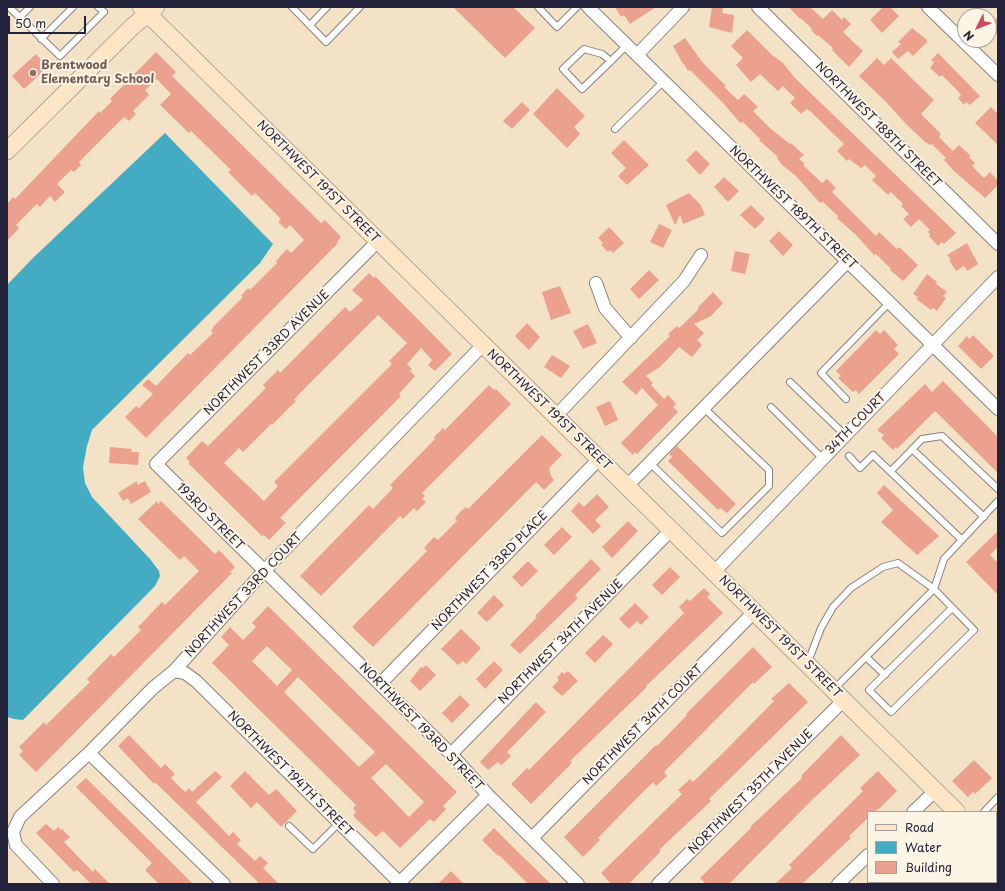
<!DOCTYPE html>
<html>
<head>
<meta charset="utf-8">
<style>
	body { margin:0 }
	#map { position:relative; width:1005px; height:891px; overflow:hidden; background:#f3e2c5; font-family:"Playpen Sans",sans-serif }
	canvas { display:block }
	.frame { position:absolute; inset:0; border:8px solid #22223b; pointer-events:none }
	.legend { position:absolute; left:867px; top:811px; width:130px; height:72px; box-sizing:border-box; background:#fcf5e5; border:1px solid #a5a1a1; margin:0; padding:5px 7px; list-style:none; font-size:12px; color:#22223b }
	.legend li { display:flex; align-items:center; gap:8px; height:20px }
	.legend b { width:20px; border:1px solid #a5a1a1 }
	.north { position:absolute; left:957px; top:8px; width:40px; height:40px; box-sizing:border-box; background:#fcf5e5; border:1px solid #a5a1a1; border-radius:50%; rotate:227deg; font-size:11px; font-weight:700; line-height:16px; text-align:center; color:#22223b }
	.north::after { content:''; display:block; margin:auto; width:14px; height:18px; background:#d1495b; clip-path:polygon(50% 0,100% 100%,50% 72%,0 100%) }
	.scale { position:absolute; left:8px; top:16px; width:78px; height:18px; box-sizing:border-box; border:2px solid #22223b; border-top:0; padding-left:5px; font-size:12px; line-height:14px; white-space:nowrap; color:#22223b; -webkit-text-stroke:3px #fcf5e5; paint-order:stroke }
</style>
</head>
<body>
<div id="map">
<canvas width="1005" height="891"></canvas>
<div class="frame"></div>
<ul class="legend">
<li><b style="height:5px;background:#fde5c5"></b>Road</li>
<li><b style="height:11px;background:#43acc2"></b>Water</li>
<li><b style="height:11px;background:#eba18d"></b>Building</li>
</ul>
<div class="north">N</div>
<div class="scale">50 m</div>
</div>
<script>
const g = document.querySelector('canvas').getContext('2d');
g.lineJoin = 'round';
function paint(path, color) { g.fillStyle = color; g.fill(path, 'evenodd'); }
const poly = rows => new Path2D(rows.map(r => 'M' + r).join(''));
function stroke(path, color, width, dash) { g.strokeStyle = color; g.lineWidth = width; g.lineCap = dash ? 'butt' : 'round'; g.setLineDash(dash || []); g.stroke(path); }
function label(font, color, halo, rows, align = 'center') {
  g.font = font + ' "Playpen Sans",sans-serif'; g.lineWidth = 4; g.setLineDash([]); g.textBaseline = 'middle'; g.strokeStyle = halo; g.fillStyle = color; for (const [text, x, y, turn = 0] of rows) {
    g.save(); g.translate(x, y); g.rotate((+turn || 0) * Math.PI / 180); g.textAlign = isNaN(turn) ? turn : align; if (halo) g.strokeText(text, 0, 0); g.fillText(text, 0, 0); g.restore();
  }
}
const water = poly([
	[165,133,273,244,260,263,92,430,87,446,83,467,85,483,92,497,150,559,159,571,160,576,155,586,23,720,14,719,7,717,7,285,33,258]
]);
const building = poly([
	[453,7,513,7,535,28,505,58],
	[615,7,656,7,630,24,624,15,621,17],
	[712,7,723,8,722,13,734,15,732,33,709,27],
	[789,7,810,7,823,19,832,10,842,20,844,17,851,24,843,32,863,51,849,67,832,50,833,48,818,35,817,36,811,30,812,29,801,18,800,19],
	[883,7,890,7,899,16,882,33,870,20],
	[989,16,994,21,998,16,998,32,989,41],
	[912,28,927,40,927,42,913,56,908,51,898,59,892,52,901,44,898,42],
	[747,30,772,55,783,63,795,78,956,233,944,244,942,242,938,246,929,236,930,234,928,232,930,230,919,219,911,227,903,219,909,214,901,206,903,204,891,192,888,195,872,180,876,176,865,165,861,168,849,159,847,161,837,151,844,144,810,111,807,109,801,114,790,103,795,98,783,86,778,91,760,74,751,82,736,65,743,58,731,46],
	[685,38,703,63,726,86,724,87,738,100,744,94,758,107,753,111,771,129,790,144,791,143,804,155,799,159,805,164,803,165,822,183,827,179,836,188,832,192,876,236,879,232,897,249,899,247,918,265,903,281,890,270,891,269,876,254,874,255,857,236,837,218,838,216,823,202,820,203,796,176,782,165,777,158,778,157,759,140,760,139,743,122,740,123,724,104,690,70,688,71,684,64,683,64,673,46],
	[156,52,176,72,172,76,321,223,325,220,341,237,337,242,338,243,146,438,125,417,136,406,139,408,153,394,142,385,148,379,156,386,188,353,190,355,213,333,211,331,214,326,243,297,241,296,248,288,250,290,277,263,276,261,287,249,291,253,304,240,290,225,286,229,278,222,281,219,255,193,252,196,228,172,231,170,191,131,189,133,160,105,171,94,157,79,145,90,149,95,133,111,136,114,129,121,124,117,79,162,81,165,74,172,71,170,57,184,65,192,55,202,50,196,40,207,37,204,16,225,19,228,7,241,7,204,13,197,15,199,99,111,100,113,112,101,110,99],
	[938,53,980,96,970,105,966,102,964,105,958,98,961,95,956,89,942,75,940,77,930,68,934,62,931,60],
	[36,54,48,67,24,89,12,76],
	[877,58,884,65,891,58,934,100,921,114,941,134,939,137,953,151,959,145,971,156,969,157,975,163,972,166,984,178,990,172,998,181,998,185,985,198,953,170,944,160,946,158,932,144,930,145,924,141,907,125,886,102,859,76],
	[557,88,585,116,574,127,580,134,567,148,533,114],
	[522,102,530,110,512,129,503,121],
	[991,107,998,114,998,145,975,123],
	[624,140,649,165,627,185,618,176,626,168,611,153],
	[696,150,710,164,700,175,686,160],
	[724,177,739,191,728,202,714,187],
	[689,193,700,204,705,215,683,224,680,215,675,225,666,205],
	[751,205,765,219,755,229,740,215],
	[659,224,672,230,663,248,650,242],
	[609,227,624,243,613,253,610,250,608,252,601,245,603,243,598,238],
	[779,231,793,245,783,256,769,241],
	[967,243,978,264,967,271,964,266,956,271,949,260,951,259,947,255],
	[735,251,750,254,745,274,731,271],
	[649,270,659,280,639,299,630,289],
	[369,273,374,278,375,276,452,354,435,371,428,365,432,360,421,348,407,364,412,369,410,371,415,376,399,394,401,396,280,518,286,523,269,540,264,535,262,536,189,464,190,462,186,458,202,441,208,446,266,388,263,385,278,370,280,373,345,307,350,312,363,300,352,290],
	[378,315,407,343,389,361,392,364,274,482,278,486,264,501,224,463,239,448,243,452,271,424,272,425,296,401,294,400,300,393],
	[927,274,937,282,936,284,947,292,943,296,946,298,937,311,933,308,931,310,916,299,918,297,913,294],
	[560,286,571,313,551,320,542,292],
	[713,292,723,303,711,316,694,324,704,333,697,340,702,345,692,357,679,347,661,366,646,376,653,383,651,385,664,399,668,395,676,404,673,407,678,412,637,454,635,452,633,455,621,443,658,405,642,388,636,395,622,382,670,336,668,334,677,326,679,328,697,311,699,306],
	[527,323,540,337,529,350,515,336],
	[588,324,597,343,583,349,573,331],
	[876,330,880,334,884,330,898,345,894,349,899,354,859,394,856,390,853,392,838,378,841,376,836,371],
	[973,335,994,356,981,369,958,346,967,336,969,339],
	[552,355,570,366,561,378,544,367],
	[943,381,998,437,998,473,935,411,897,449,896,447,893,450,881,438,884,435,877,430,925,384,932,392],
	[489,385,494,390,496,389,511,404,422,493,425,496,422,499,426,502,417,511,414,508,403,519,400,516,321,596,300,576,369,505,373,509,393,488,390,485,435,439,434,437,443,428,445,430],
	[610,401,618,420,605,426,596,407],
	[542,435,562,455,549,468,551,476,554,480,544,490,536,482,373,647,352,627,427,551,424,548,434,537,438,540,457,521,455,518,460,512,466,507,468,509],
	[677,446,736,504,727,513,720,508,718,510,668,461,672,457,669,454],
	[110,447,132,449,131,452,139,452,138,465,109,463],
	[137,481,137,485,145,481,151,492,131,504,128,498,123,501,118,493],
	[884,485,939,536,917,555,881,522,893,510,877,493],
	[597,494,609,507,595,520,601,526,593,534,571,511,579,502,584,507],
	[157,501,158,504,161,501,215,554,219,550,235,567,230,572,232,573,36,772,19,755,23,751,19,747,44,722,46,725,90,682,87,679,111,654,114,657,141,630,138,627,162,602,165,605,199,571,184,556,180,560,138,519],
	[628,521,638,531,612,558,602,547],
	[562,527,572,537,554,555,544,545],
	[998,531,998,547,990,555,998,563,998,595,966,562],
	[591,559,601,569,575,595,578,598,520,654,510,645,537,617,535,616],
	[528,561,538,571,522,587,512,577],
	[670,567,680,577,662,595,652,585],
	[704,588,710,594,707,597,723,613,646,686,647,687,570,761,572,763,531,804,511,784,527,768,529,770,684,613,679,607,687,599,690,601],
	[494,595,504,605,487,622,477,613],
	[635,603,649,617,641,625,637,621,629,629,619,619],
	[268,606,457,792,443,806,446,809,434,822,430,819,400,848,383,831,376,837,356,819,353,815,356,812,353,808,356,805,212,663,229,645,221,637,230,627,243,640,256,627,252,623],
	[267,646,292,670,277,686,252,661],
	[298,677,375,752,359,767,284,692],
	[386,764,424,802,409,817,371,778],
	[461,629,481,648,466,664,463,661,458,665,441,649],
	[603,635,613,644,595,663,585,653],
	[753,647,772,667,754,684,753,682,664,772,667,776,656,786,653,782,628,807,598,838,600,840,583,857,564,837,656,745,657,746,687,715,686,714],
	[494,661,503,670,485,689,476,679],
	[426,665,436,675,420,691,410,681,421,667,423,668],
	[568,671,578,681,562,696,552,687,559,680,557,678,562,672,564,674],
	[789,683,808,702,709,799,711,801,659,850,661,851,629,884,611,884,601,873,682,794,678,790,690,779,693,782,724,752,774,701,771,699],
	[460,695,470,705,452,723,442,713],
	[536,702,546,712,507,752,511,756,506,761,501,765,498,762,488,770,480,762],
	[129,735,161,768,165,764,175,774,171,778,185,792,189,788,192,792,215,771,222,777,196,802,229,836,233,832,241,840,237,844,255,861,260,856,268,863,263,868,279,884,260,884,161,788,155,782,154,784,118,746],
	[841,735,860,755,812,800,729,884,706,884,700,878,751,828,750,827,764,814,802,778,801,776],
	[974,760,992,778,975,794,973,792,968,797,952,781],
	[245,771,269,795,276,789,297,811,281,827,257,802,251,808,230,786],
	[878,771,897,791,880,808,874,812,868,812,868,818,849,836,851,838,802,884,775,884,792,868,789,865,863,791,860,788],
	[86,778,162,853,193,884,159,884,145,870,152,863,76,787],
	[46,824,54,831,58,827,61,830,62,829,70,837,64,842,93,872,95,869,110,884,91,884,77,870,74,872,36,833],
	[494,828,520,854,551,884,528,884,499,855,498,856,482,840],
	[451,871,464,884,438,884]
]);
const lane = poly([
	[9,7,60,56,104,12,98,7],
	[292,7,326,42,360,7],
	[538,7,557,27,577,7],
	[20,17,30,7],
	[310,25,327,7],
	[41,39,73,7],
	[611,61,602,54,584,49,563,69,582,89,611,61,627,45],
	[615,129,664,81],
	[790,382,845,435],
	[846,399,821,373,890,302],
	[771,407,823,459],
	[912,449,984,517],
	[849,456,860,468,873,455,961,539],
	[650,463,722,533,769,486,769,470,704,408],
	[891,471,922,439,942,436,998,489],
	[866,657,885,675],
	[808,662,821,628,833,607,851,588,883,567,898,563,934,589,974,630,891,712,869,690,952,608],
	[834,689,934,589,944,559,998,501],
	[984,812,998,797],
	[289,826,313,849,339,823]
]);
const street = poly([
	[588,7,998,409],
	[758,7,998,244],
	[928,7,998,75],
	[637,55,683,7],
	[378,241,156,464,451,754,488,795,578,884],
	[596,283,605,308,631,338],
	[555,417,684,281,701,255],
	[627,486,848,261],
	[714,572,998,277],
	[174,671,185,673,196,681,401,884],
	[380,684,599,459],
	[89,753,224,884],
	[451,754,671,530],
	[913,812,935,791],
	[532,838,754,612],
	[53,884,16,845,13,832,20,817,89,753,153,688,174,671,264,571,483,345],
	[398,884,488,795],
	[658,884,844,700],
	[838,884,868,855]
]);
const secondary = poly([
	[141,7,957,812],
	[7,151,133,26,156,7],
	[996,849,998,851]
]);
const markers = [
	[33,73,4,"#8d6e63"]
];
const educationNames = [
	["Brentwood",41,66],
	["Elementary School",41,80]
];
const streetNames = [
	["NORTHWEST 188TH STREET",878,125,45],
	["NORTHWEST 191ST STREET",318,182,45],
	["NORTHWEST 189TH STREET",793,208,44],
	["NORTHWEST 33RD AVENUE",267,353,-45],
	["NORTHWEST 191ST STREET",549,410,44],
	["34TH COURT",856,424,-46],
	["193RD STREET",210,517,45],
	["NORTHWEST 33RD PLACE",490,571,-46],
	["NORTHWEST 33RD COURT",244,595,-47],
	["NORTHWEST 191ST STREET",780,637,45],
	["NORTHWEST 34TH AVENUE",561,642,-45],
	["NORTHWEST 34TH COURT",643,725,-45],
	["NORTHWEST 193RD STREET",421,727,46],
	["NORTHWEST 194TH STREET",290,774,45],
	["NORTHWEST 35TH AVENUE",751,792,-45]
];
paint(water, '#43acc2');
paint(building, '#eba18d');
stroke(lane, '#8a8280', 8);
stroke(street, '#8a8280', 14);
stroke(secondary, '#8a8280', 18);
stroke(lane, '#fff', 6);
stroke(street, '#fff', 12);
stroke(secondary, '#fde5c5', 17);
for (const [x, y, r, color] of markers) { const dot = new Path2D(); dot.arc(x, y, r, 0, 2 * Math.PI); g.fillStyle = color; g.fill(dot); stroke(dot, '#fcf5e5', 1.5); }
label('bold 12px', '#785e54', '#fcf5e5', educationNames, 'left');
label('12px', '#22223b', '#fcf5e5', streetNames);
</script>
</body>
</html>
